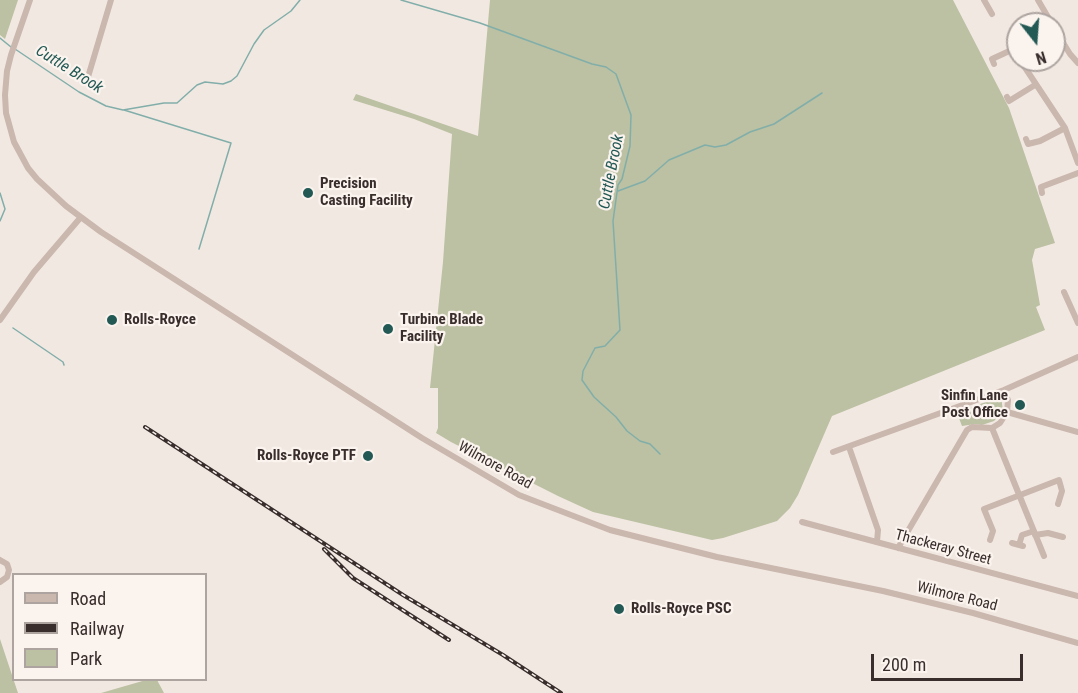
<!DOCTYPE html>
<html>
<head>
<meta charset="utf-8">
<style>
	body { margin:0 }
	#map { position:relative; width:1078px; height:693px; overflow:hidden; background:#f2e8e2; font-family:"Roboto Condensed",sans-serif }
	canvas { display:block }
	.legend { position:absolute; left:12px; top:573px; width:195px; height:108px; box-sizing:border-box; background:#faf3ee; border:2px solid #ada4a0; margin:0; padding:8px 10px; list-style:none; font-size:18px; color:#392e2c }
	.legend li { display:flex; align-items:center; gap:12px; height:30px }
	.legend b { width:30px; border:2px solid #ada4a0 }
	.north { position:absolute; left:1006px; top:12px; width:60px; height:60px; box-sizing:border-box; background:#faf3ee; border:2px solid #ada4a0; border-radius:50%; rotate:163deg; font-size:16px; font-weight:700; line-height:24px; text-align:center; color:#392e2c }
	.north::after { content:''; display:block; margin:auto; width:21px; height:27px; background:#235955; clip-path:polygon(50% 0,100% 100%,50% 72%,0 100%) }
	.scale { position:absolute; left:871px; top:654px; width:152px; height:27px; box-sizing:border-box; border:3px solid #392e2c; border-top:0; padding-left:8px; font-size:18px; line-height:21px; white-space:nowrap; color:#392e2c; -webkit-text-stroke:4px #faf3ee; paint-order:stroke }
</style>
</head>
<body>
<div id="map">
<canvas width="1078" height="693"></canvas>
<ul class="legend">
<li><b style="height:8px;background:#cab7ae"></b>Road</li>
<li><b style="height:8px;background:#392e2c"></b>Railway</li>
<li><b style="height:16px;background:#bbc1a2"></b>Park</li>
</ul>
<div class="north">N</div>
<div class="scale">200 m</div>
</div>
<script>
const g = document.querySelector('canvas').getContext('2d');
g.lineJoin = 'round';
function paint(path, color) { g.fillStyle = color; g.fill(path, 'evenodd'); }
const poly = rows => new Path2D(rows.map(r => 'M' + r).join(''));
function stroke(path, color, width, dash) { g.strokeStyle = color; g.lineWidth = width; g.lineCap = dash ? 'butt' : 'round'; g.setLineDash(dash || []); g.stroke(path); }
function label(font, color, halo, rows, align = 'center') {
  g.font = font + ' "Roboto Condensed",sans-serif'; g.lineWidth = 4.5; g.setLineDash([]); g.textBaseline = 'middle'; g.strokeStyle = halo; g.fillStyle = color; for (const [text, x, y, turn = 0] of rows) {
    g.save(); g.translate(x, y); g.rotate((+turn || 0) * Math.PI / 180); g.textAlign = isNaN(turn) ? turn : align; if (halo) g.strokeText(text, 0, 0); g.fillText(text, 0, 0); g.restore();
  }
}
const green = poly([
	[0,0,18,0,5,39,0,35],
	[490,0,953,0,1009,108,1055,243,1035,249,1032,260,1040,305,1036,307,1045,330,832,416,798,495,790,508,777,521,723,538,712,540,593,512,558,496,451,442,436,433,438,428,438,388,430,388,443,262,452,134,414,119,353,100,356,94,478,136],
	[1001,396,1003,411,994,421,982,425,975,424,962,426,957,413],
	[0,639,18,693,0,693],
	[146,680,157,680,164,693,101,693]
]);
const stream = poly([
	[401,0,480,23,592,64,606,67,616,74,631,115,630,146,622,179,618,185,613,221,620,330,605,346,595,348,583,371,582,380,594,397,616,417,627,431,640,441,650,444,660,454],
	[0,38,11,47],
	[15,49,79,92,106,106,123,110,164,103,177,103,197,85,205,82,223,84,231,81,237,76,254,44,264,30,291,11,300,0],
	[124,110,231,143,199,249],
	[618,191,645,181,669,160,705,145,715,147,726,145,750,132,774,124,822,93],
	[0,193,5,209,0,221],
	[13,328,63,362,64,365]
]);
const minor = poly([
	[30,0,11,55,7,71,5,95,6,113,14,142,28,168,37,179,66,206,101,232,422,438,519,495,610,530,717,557,883,591,973,613,1078,643],
	[984,0,992,14],
	[1038,0,1052,24],
	[1054,28,1070,54,1078,63],
	[1020,60,1065,128,1078,163],
	[994,64,992,59,1018,47],
	[88,77,111,0],
	[1007,97,1009,101,1035,85],
	[1026,139,1028,144,1040,141,1065,128],
	[1042,193,1041,187,1078,173],
	[1064,292,1078,323],
	[0,320,34,272,81,217],
	[1007,412,1078,432],
	[992,428,1044,556],
	[849,447,878,530,877,542],
	[833,452,1004,390,1078,357],
	[802,522,1078,596],
	[1035,535,1048,533,1063,537],
	[990,540,993,531,984,509,1059,480,1062,491,1058,504],
	[1012,543,1023,546],
	[1019,545,1022,535,1034,531],
	[898,548,967,430,972,427,992,428,1000,423,1007,412,1008,400,1004,390],
	[0,560,7,564,9,570,7,577,0,582]
]);
const rail = poly([
	[145,427,403,595,503,655,561,693],
	[324,549,353,578,449,640]
]);
const markers = [
	[308,193,6,"#235955"],
	[112,320,6,"#235955"],
	[388,329,6,"#235955"],
	[1020,405,6,"#235955"],
	[368,456,6,"#235955"],
	[619,609,6,"#235955"]
];
const poiNames = [
	["Precision",320,184],
	["Casting Facility",320,201],
	["Rolls-Royce",124,320],
	["Turbine Blade",400,320],
	["Facility",400,337],
	["Sinfin Lane",1008,396,"right"],
	["Post Office",1008,413,"right"],
	["Rolls-Royce PTF",356,456,"right"],
	["Rolls-Royce PSC",631,609]
];
const streetNames = [
	["Wilmore Road",495,466,29],
	["Thackeray Street",943,548,15],
	["Wilmore Road",957,597,14]
];
const waterNames = [
	["Cuttle Brook",69,70,32],
	["Cuttle Brook",612,172,-79]
];
paint(green, '#bbc1a2');
stroke(stream, '#82aeaa', 1.5);
stroke(minor, '#cab7ae', 6);
stroke(rail, '#392e2c', 4);
stroke(rail, '#faf3ee', 1.5, [4.5]);
for (const [x, y, r, color] of markers) { const dot = new Path2D(); dot.arc(x, y, r, 0, 2 * Math.PI); g.fillStyle = color; g.fill(dot); stroke(dot, '#faf3ee', 2); }
label('bold 15px', '#392e2c', '#faf3ee', poiNames, 'left');
label('15px', '#392e2c', '#faf3ee', streetNames);
label('italic 16px', '#235955', '#faf3ee', waterNames);
</script>
</body>
</html>
